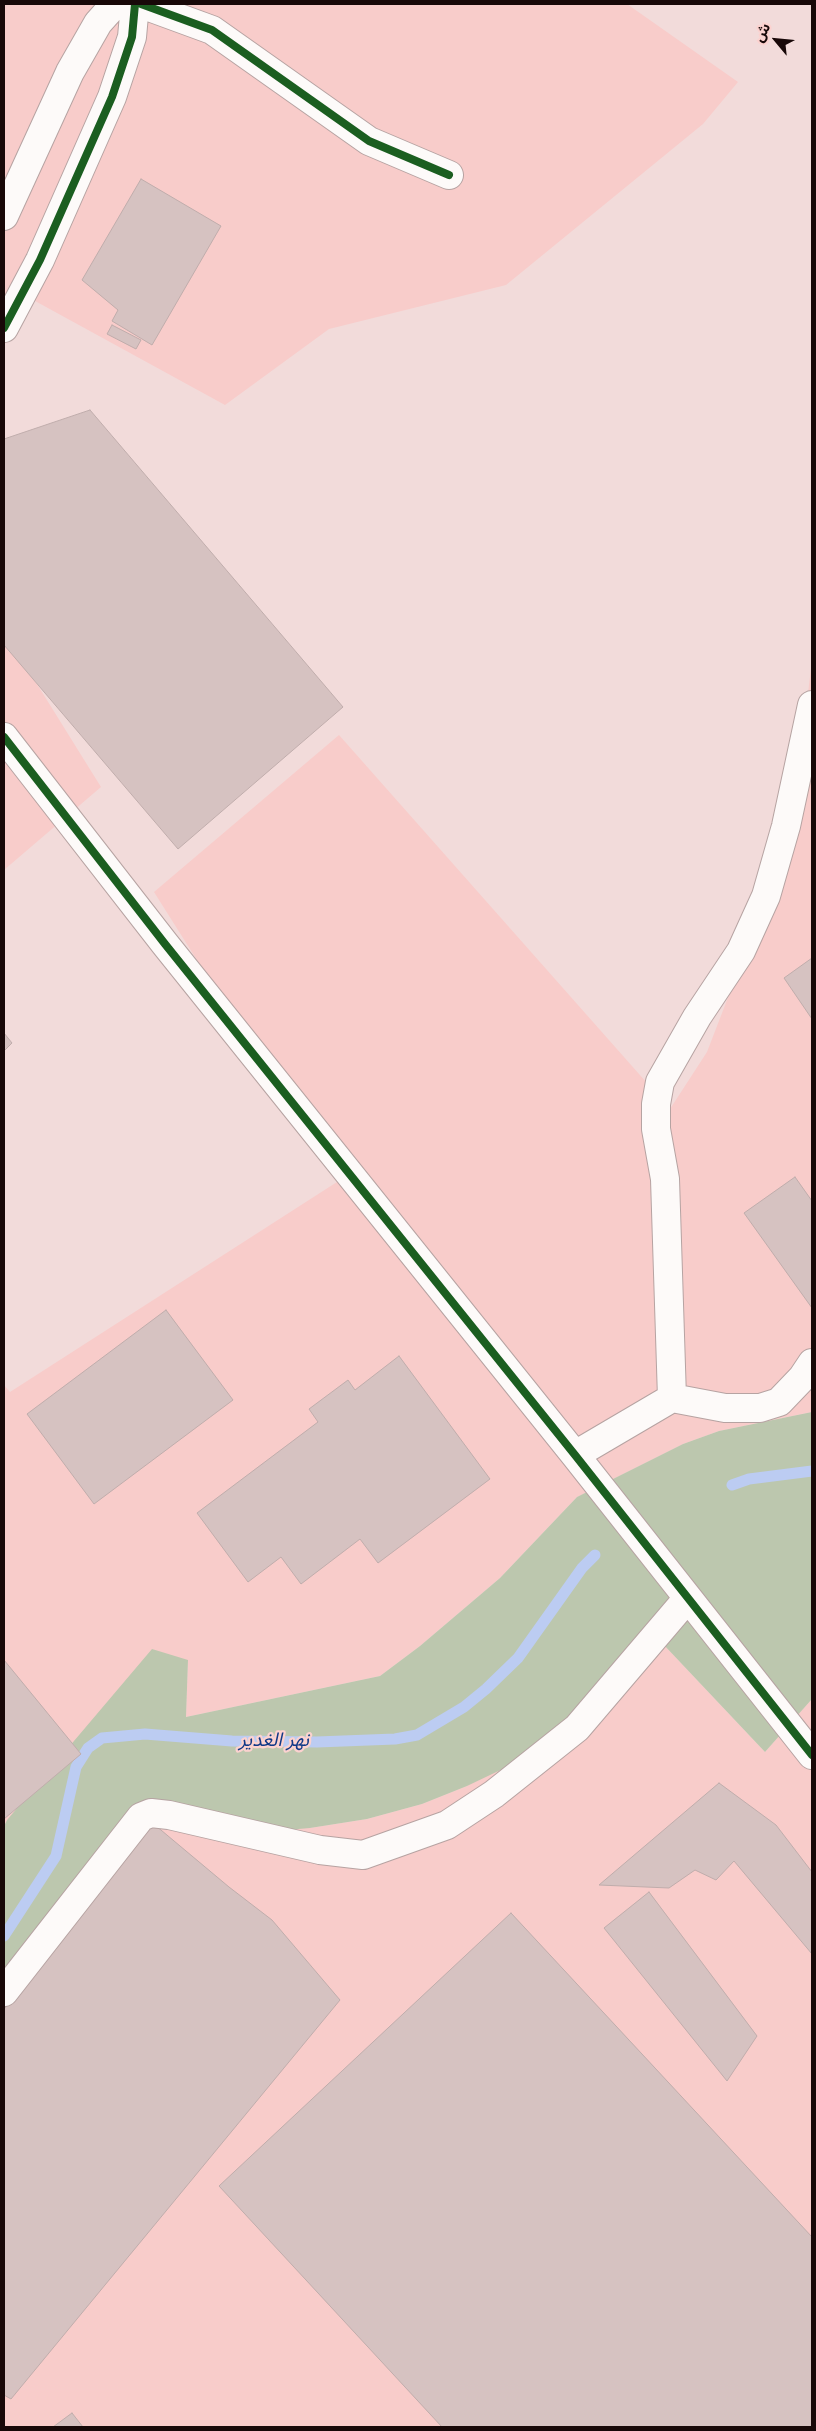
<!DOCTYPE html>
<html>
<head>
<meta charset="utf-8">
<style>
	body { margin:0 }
	#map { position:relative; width:816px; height:2431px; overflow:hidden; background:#f2dbda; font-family:"Nunito Sans","Noto Sans Arabic",sans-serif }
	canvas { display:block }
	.frame { position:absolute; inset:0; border:5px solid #180808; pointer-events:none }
	.north { position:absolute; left:751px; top:15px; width:50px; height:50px; -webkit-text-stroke:4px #fcd2cf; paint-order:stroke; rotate:298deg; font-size:14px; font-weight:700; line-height:20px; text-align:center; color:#180808 }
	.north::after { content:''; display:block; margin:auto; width:18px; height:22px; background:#180808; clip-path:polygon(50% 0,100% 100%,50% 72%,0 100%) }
</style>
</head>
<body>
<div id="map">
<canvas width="816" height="2431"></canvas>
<div class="frame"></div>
<div class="north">ش</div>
</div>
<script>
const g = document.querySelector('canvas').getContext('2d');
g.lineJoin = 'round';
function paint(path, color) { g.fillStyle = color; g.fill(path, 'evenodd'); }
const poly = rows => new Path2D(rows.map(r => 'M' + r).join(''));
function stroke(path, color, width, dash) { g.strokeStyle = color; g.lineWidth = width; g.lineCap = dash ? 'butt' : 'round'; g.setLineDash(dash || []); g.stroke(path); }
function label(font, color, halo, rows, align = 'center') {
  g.font = font + ' "Nunito Sans","Noto Sans Arabic",sans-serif'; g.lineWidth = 4.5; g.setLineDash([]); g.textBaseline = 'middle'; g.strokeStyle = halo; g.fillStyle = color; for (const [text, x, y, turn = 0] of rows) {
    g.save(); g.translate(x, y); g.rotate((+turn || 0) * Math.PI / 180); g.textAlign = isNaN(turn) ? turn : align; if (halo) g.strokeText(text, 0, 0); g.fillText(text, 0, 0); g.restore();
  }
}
const built = poly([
	[4,4,627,4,738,82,703,124,506,285,329,329,225,405,15,290,4,316],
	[4,631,101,787,4,870],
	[812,660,812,1412,719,1431,683,1444,577,1497,500,1578,420,1646,380,1676,186,1717,188,1660,7,1820,4,1826,4,1385,10,1392,337,1182,154,892,339,735,670,1109,707,1052,791,834],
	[663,1644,765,1752,812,1699,812,2427,4,2427,4,2012,41,1972,138,1822,310,1828,367,1819,422,1804,467,1786]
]);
const green = poly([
	[812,1412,812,1699,765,1752,663,1644,511,1765,467,1786,422,1804,367,1819,310,1828,252,1833,138,1822,41,1972,4,2012,4,1826,7,1820,152,1649,188,1660,186,1717,380,1676,420,1646,500,1578,577,1497,683,1444,719,1431]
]);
const stream = poly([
	[732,1485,749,1479,812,1471],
	[4,1936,56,1856,76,1767,88,1748,102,1738,145,1734,232,1741,317,1742,395,1739,417,1735,464,1707,486,1689,518,1658,582,1568,595,1555]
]);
const building = poly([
	[141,179,221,226,152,345,112,321,118,310,82,280,141,179],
	[112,325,141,340,136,349,107,334,112,325],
	[90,410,343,707,178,849,4,645,4,439,90,410],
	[812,958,812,1019,784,978,812,958],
	[4,1033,12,1043,4,1051,4,1033],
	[795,1177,812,1201,812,1308,744,1213,795,1177],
	[166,1310,233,1400,94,1504,27,1414,166,1310],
	[399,1356,490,1479,378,1563,360,1539,301,1584,281,1557,248,1582,197,1513,318,1422,309,1409,348,1380,355,1390,399,1356],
	[4,1660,81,1754,4,1819,4,1660],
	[719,1783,776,1825,812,1872,812,1954,734,1861,716,1880,695,1870,669,1888,599,1885,719,1783],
	[149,1820,229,1887,272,1920,340,2000,11,2399,4,2395,4,2009,149,1820],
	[649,1892,757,2036,727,2081,604,1928,649,1892],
	[511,1913,812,2237,812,2427,442,2427,219,2186,511,1913],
	[72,2413,83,2427,53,2427,72,2413]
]);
const minor = poly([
	[141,4,212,30,369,141,449,175],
	[4,216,70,72,98,23,115,4],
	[4,328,40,260,112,97,132,37,135,4],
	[4,737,165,944,575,1455,812,1755],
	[672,1398,725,1408,760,1408,779,1402,802,1378,812,1363],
	[575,1455,672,1398,665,1179,656,1129,656,1104,660,1082,697,1017,741,951,766,896,786,826,812,705],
	[4,1992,141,1817,151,1813,169,1815,320,1850,363,1855,447,1825,494,1794,577,1728,687,1599]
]);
const cycleway = poly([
	[141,4,212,30,369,141,449,175],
	[4,328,40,260,112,97,132,37,135,4],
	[4,737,165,944,575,1455,812,1755]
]);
const waterNames = [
	["نهر الغدير",274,1741]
];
paint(built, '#f8ccca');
paint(green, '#bcc7ae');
stroke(stream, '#bcccf2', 11);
paint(building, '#d6c2c1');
stroke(building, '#c0adac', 1);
stroke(minor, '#b6a3a2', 30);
stroke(minor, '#fdfaf9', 28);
stroke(cycleway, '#1b5e20', 8);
label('italic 19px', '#103887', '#fcd2cf', waterNames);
</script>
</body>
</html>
